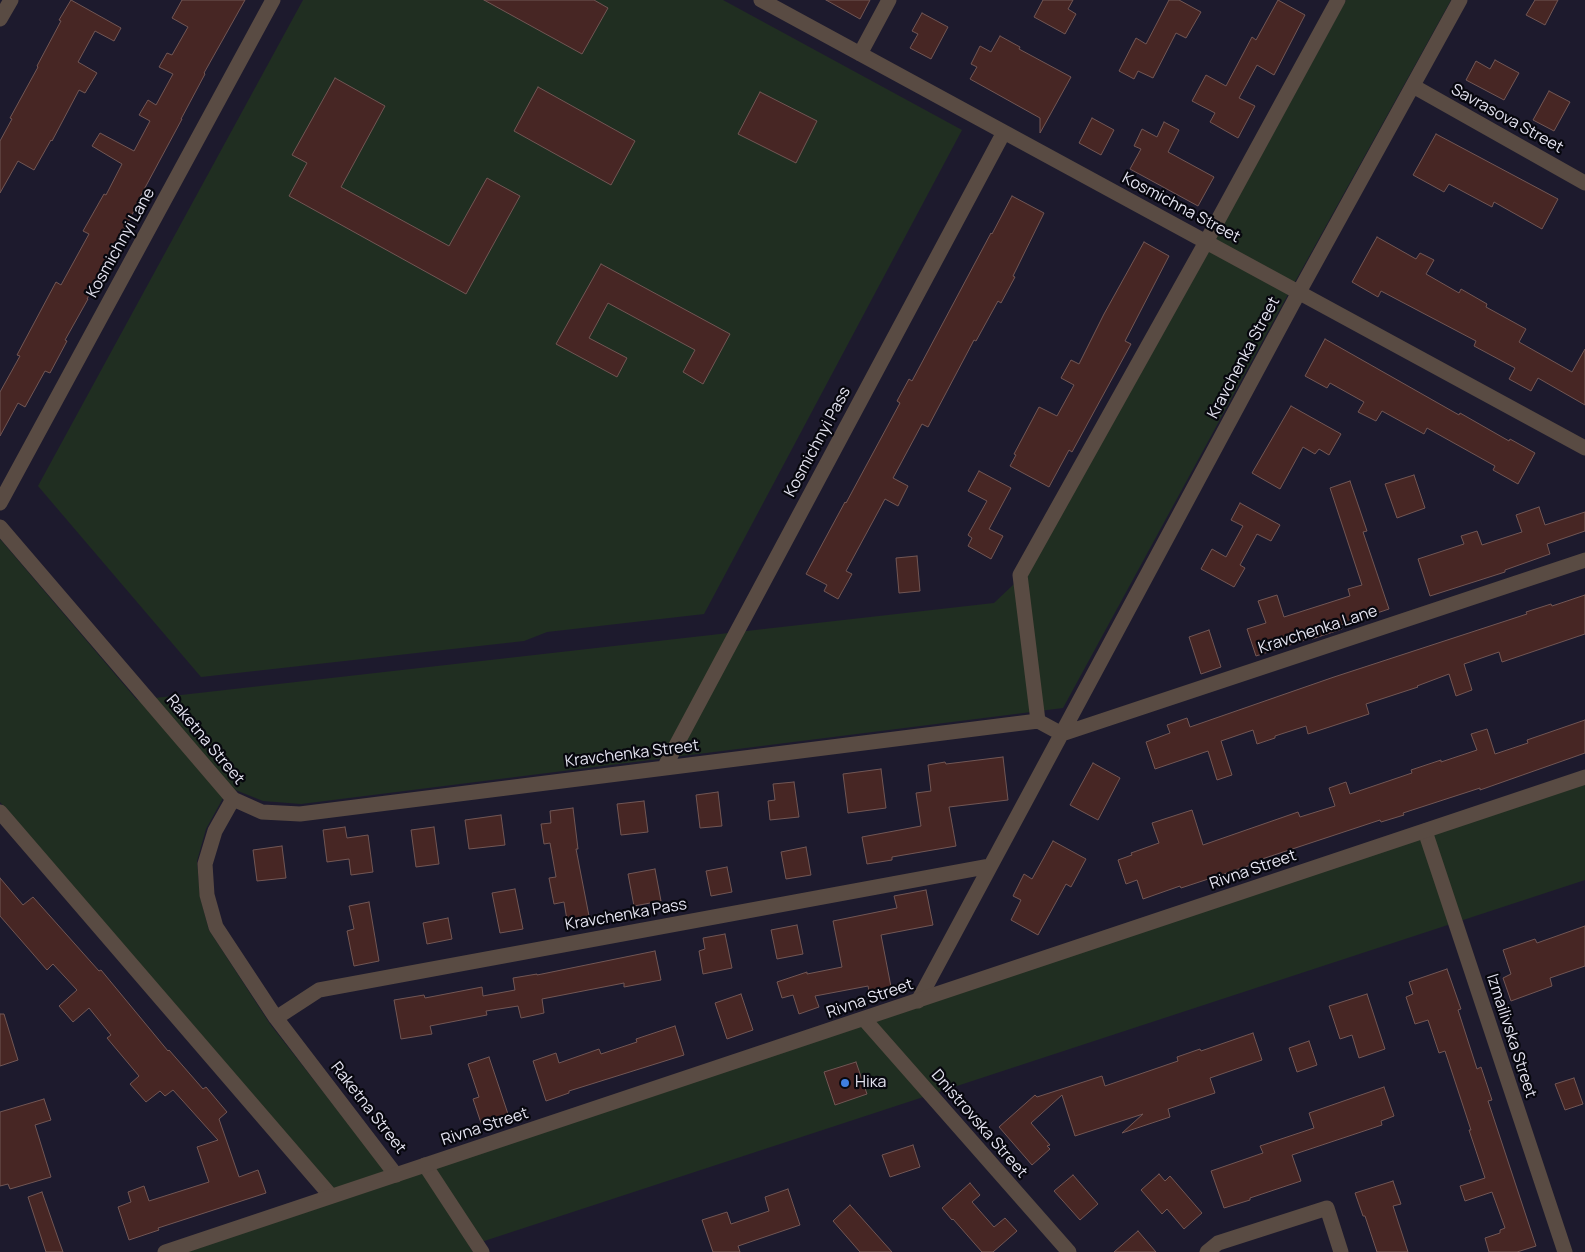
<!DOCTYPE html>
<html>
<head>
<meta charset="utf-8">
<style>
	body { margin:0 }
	canvas { display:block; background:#1d1a2d }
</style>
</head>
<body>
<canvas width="1585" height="1252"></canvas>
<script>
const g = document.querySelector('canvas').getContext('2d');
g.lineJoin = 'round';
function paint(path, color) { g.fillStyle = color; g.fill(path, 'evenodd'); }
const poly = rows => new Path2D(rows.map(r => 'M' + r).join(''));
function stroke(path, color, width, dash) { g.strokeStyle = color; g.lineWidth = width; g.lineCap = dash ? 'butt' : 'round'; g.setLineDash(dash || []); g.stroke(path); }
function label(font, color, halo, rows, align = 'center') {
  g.font = font + ' Manrope,sans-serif'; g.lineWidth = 4.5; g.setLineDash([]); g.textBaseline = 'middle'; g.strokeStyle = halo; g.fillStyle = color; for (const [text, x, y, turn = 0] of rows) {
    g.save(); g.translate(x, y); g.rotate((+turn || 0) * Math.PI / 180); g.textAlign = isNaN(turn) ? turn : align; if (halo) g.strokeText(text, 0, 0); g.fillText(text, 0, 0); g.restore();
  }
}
const green = poly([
	[303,0,723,0,962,130,704,614,547,632,524,641,201,677,38,486],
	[1346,0,1451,0,1291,289,1063,708,301,804,263,801,233,789,223,798,206,829,197,861,200,897,209,930,270,1024,393,1181,1585,781,1585,880,469,1246,473,1252,183,1252,341,1198,0,802,0,539,137,700,994,603,1031,568,1216,238]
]);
const building = poly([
	[71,0,121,28,114,41,95,31,78,62,97,73,85,93,79,90,52,141,51,140,34,170,18,161,0,193,0,141,12,119,10,118,38,67,37,66,61,21,59,20,71,0],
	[182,0,245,0,204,73,205,74,181,119,182,119,133,210,134,211,87,299,88,299,65,340,67,341,50,373,45,371,25,407,18,403,0,436,0,392,20,356,17,355,56,282,61,285,89,234,83,231,104,194,106,195,122,164,92,146,100,133,134,151,150,121,139,115,148,100,156,105,173,74,159,67,167,53,172,55,188,27,172,18,182,0],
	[484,0,594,0,608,8,582,54,484,0],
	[826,0,870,0,860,19,826,0],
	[1043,0,1073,0,1068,9,1076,14,1065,34,1034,17,1043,0],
	[1169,0,1179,0,1201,12,1186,38,1176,33,1153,78,1138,71,1134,79,1119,71,1136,38,1146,44,1169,0],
	[1278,0,1305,15,1274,75,1257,65,1239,98,1255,106,1238,138,1210,122,1215,113,1192,101,1206,75,1226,86,1252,37,1256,40,1278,0],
	[1535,0,1558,0,1545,25,1526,15,1535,0],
	[922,13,948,27,931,59,910,48,918,34,912,31,922,13],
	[1000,36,1020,47,1019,49,1071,77,1040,133,1040,118,970,79,977,67,971,64,980,46,991,52,1000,36],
	[1495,60,1519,73,1504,100,1466,80,1476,61,1490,69,1495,60],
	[335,78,385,106,341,187,449,246,487,178,520,196,466,294,289,196,307,163,292,155,335,78],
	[538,87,635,141,611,185,514,131,538,87],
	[1549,91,1570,102,1554,131,1533,120,1549,91],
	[760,92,817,121,796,163,738,134,760,92],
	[1092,118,1114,130,1101,155,1079,143,1092,118],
	[1164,122,1179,130,1168,152,1214,177,1198,206,1130,169,1141,149,1134,146,1142,129,1157,137,1164,122],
	[1436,134,1558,199,1542,229,1494,202,1492,207,1449,184,1444,192,1413,175,1436,134],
	[1012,196,1044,213,1013,276,1015,277,1001,303,998,301,976,341,974,340,928,427,922,424,893,478,908,486,898,506,885,499,846,571,852,574,838,599,824,591,827,585,806,574,845,502,846,503,900,403,897,401,909,379,912,381,991,233,992,234,1012,196],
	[1377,237,1416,259,1420,253,1434,260,1426,274,1459,293,1461,289,1487,304,1486,307,1526,329,1519,342,1572,372,1585,349,1585,405,1538,378,1531,391,1509,379,1515,368,1474,346,1476,341,1381,291,1378,297,1352,282,1377,237],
	[1144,242,1169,256,1125,341,1131,344,1072,452,1069,450,1049,487,1010,466,1016,455,1014,454,1039,407,1057,416,1074,385,1061,378,1071,360,1079,364,1104,314,1144,242],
	[601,264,730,334,703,384,683,372,695,350,608,303,589,338,627,358,617,377,556,344,601,264],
	[1325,339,1459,415,1460,413,1509,441,1510,439,1535,453,1518,484,1493,470,1495,466,1427,428,1424,434,1382,411,1376,421,1358,412,1364,402,1330,383,1327,388,1305,376,1325,339],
	[1291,406,1341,434,1329,455,1319,449,1315,454,1303,447,1280,489,1252,473,1291,406],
	[979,471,1011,488,989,529,1003,536,991,559,968,546,972,538,968,535,987,501,968,491,979,471],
	[1414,475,1425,508,1397,518,1385,484,1414,475],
	[1350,481,1367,531,1363,532,1389,609,1341,625,1342,629,1312,639,1311,638,1256,656,1247,629,1266,623,1258,601,1277,595,1284,617,1350,596,1348,589,1362,585,1330,488,1350,481],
	[1240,503,1280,525,1271,541,1257,534,1240,565,1245,568,1234,587,1201,569,1212,549,1226,557,1243,526,1231,520,1240,503],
	[1539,507,1545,525,1585,512,1585,531,1547,544,1550,554,1505,570,1505,572,1430,596,1418,559,1464,544,1461,536,1477,531,1482,545,1522,532,1516,515,1539,507],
	[917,556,920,591,899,593,896,558,917,556],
	[1585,595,1585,634,1502,662,1499,652,1464,664,1472,690,1456,696,1449,674,1417,686,1418,687,1366,704,1369,714,1308,734,1306,726,1275,736,1275,738,1257,744,1253,730,1221,741,1232,775,1217,780,1208,751,1155,769,1146,742,1170,733,1167,725,1187,718,1190,727,1334,677,1527,614,1526,612,1551,604,1552,606,1585,595],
	[1209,630,1221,667,1201,674,1189,637,1209,630],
	[1585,720,1585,753,1480,790,1480,788,1403,813,1404,815,1381,822,1380,820,1259,860,1260,862,1181,888,1180,886,1143,899,1137,880,1126,884,1118,860,1132,855,1131,853,1159,843,1152,823,1192,810,1203,845,1298,812,1300,817,1335,806,1329,788,1346,782,1350,794,1412,773,1411,770,1441,760,1441,762,1477,750,1471,734,1487,729,1495,754,1528,743,1527,740,1585,720],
	[1003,757,1008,800,949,807,956,846,892,857,892,860,867,864,862,837,921,826,916,793,931,791,928,765,945,762,946,764,1003,757],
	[1093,763,1120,778,1098,820,1070,805,1093,763],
	[881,769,886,808,848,813,843,774,881,769],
	[794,782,799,817,770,820,768,801,775,800,773,784,794,782],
	[718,792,722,826,700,828,696,795,718,792],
	[644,801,648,832,621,835,617,804,644,801],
	[573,808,578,849,576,849,589,916,567,920,564,902,554,904,549,878,556,877,550,843,544,844,541,824,551,823,550,811,573,808],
	[501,815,505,845,469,849,465,820,501,815],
	[345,827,347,838,368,835,373,872,351,875,349,859,327,862,323,830,345,827],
	[434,827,439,864,416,867,411,830,434,827],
	[1053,841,1086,859,1071,887,1066,884,1038,935,1011,920,1021,900,1013,896,1024,874,1032,879,1053,841],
	[282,846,286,878,257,881,253,850,282,846],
	[806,847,811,875,786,879,781,852,806,847],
	[727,867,732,892,711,896,706,871,727,867],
	[655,869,661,901,634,906,628,874,655,869],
	[0,878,23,905,33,897,99,971,101,970,168,1051,169,1050,203,1089,206,1087,227,1112,219,1119,239,1177,258,1170,266,1193,158,1228,159,1230,129,1240,118,1207,131,1202,128,1192,144,1186,149,1201,209,1182,197,1147,218,1140,173,1090,165,1096,160,1091,146,1102,130,1084,139,1076,107,1038,111,1035,89,1008,73,1022,59,1006,77,990,53,964,47,970,0,916,0,878],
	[515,889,523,929,500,933,492,893,515,889],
	[926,890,933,925,881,935,892,992,870,996,868,986,815,996,819,1007,799,1014,793,995,782,998,777,982,807,972,807,974,842,967,833,921,897,908,894,896,926,890],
	[369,902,379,961,354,966,347,931,354,929,349,906,369,902],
	[448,918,452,939,427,944,423,923,448,918],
	[797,925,803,954,777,959,771,930,797,925],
	[1585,926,1585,966,1550,978,1552,986,1511,1001,1503,978,1511,974,1503,950,1535,939,1537,943,1585,926],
	[725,934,732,968,703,974,699,951,705,949,703,938,725,934],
	[655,951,661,980,624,987,624,983,542,999,544,1013,521,1018,518,1006,486,1011,487,1015,430,1026,432,1034,401,1039,394,1000,424,995,425,998,482,987,483,996,515,990,513,978,537,974,537,975,655,951],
	[1447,969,1461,1009,1458,1010,1477,1069,1481,1067,1492,1100,1488,1101,1536,1246,1517,1252,1489,1252,1485,1238,1500,1233,1500,1230,1505,1228,1492,1192,1465,1201,1460,1186,1485,1178,1469,1130,1471,1130,1445,1051,1439,1053,1428,1020,1415,1024,1406,997,1413,994,1409,982,1447,969],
	[741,994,753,1030,727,1039,715,1003,741,994],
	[1367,994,1385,1049,1359,1058,1352,1035,1340,1039,1329,1006,1367,994],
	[0,1014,4,1014,18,1060,0,1066,0,1014],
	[675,1026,684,1055,569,1091,569,1093,546,1101,533,1061,556,1053,559,1063,599,1049,601,1054,637,1042,636,1039,675,1026],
	[1253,1033,1262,1060,1210,1078,1215,1093,1168,1109,1170,1117,1122,1133,1143,1114,1075,1136,1062,1095,1031,1123,1050,1145,1047,1146,1050,1149,1032,1165,999,1127,1035,1095,1037,1097,1102,1076,1105,1086,1178,1061,1177,1057,1200,1049,1201,1051,1253,1033],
	[1309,1041,1317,1065,1297,1072,1289,1048,1309,1041],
	[489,1057,508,1114,481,1123,473,1099,479,1097,468,1064,489,1057],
	[856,1062,867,1094,835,1105,824,1072,856,1062],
	[1574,1078,1583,1104,1565,1110,1555,1084,1574,1078],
	[1384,1087,1394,1116,1381,1121,1382,1125,1292,1155,1301,1181,1250,1198,1250,1200,1224,1208,1211,1171,1263,1153,1260,1146,1314,1128,1309,1113,1384,1087],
	[44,1099,51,1120,35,1125,51,1177,10,1189,8,1184,0,1186,0,1112,44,1099],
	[913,1145,920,1167,890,1177,882,1155,913,1145],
	[1159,1174,1165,1181,1170,1176,1202,1213,1184,1229,1167,1209,1162,1214,1141,1190,1159,1174],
	[1073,1175,1098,1204,1080,1220,1054,1191,1073,1175],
	[1393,1181,1401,1204,1393,1206,1408,1252,1377,1252,1365,1216,1363,1216,1355,1193,1393,1181],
	[970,1183,980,1195,972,1202,994,1227,1005,1218,1017,1231,993,1252,982,1252,953,1219,952,1220,942,1208,970,1183],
	[788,1189,800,1225,738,1246,740,1252,713,1252,702,1220,727,1212,731,1224,769,1211,765,1197,788,1189],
	[42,1192,59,1241,63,1252,46,1252,28,1197,42,1192],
	[850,1205,892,1252,860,1252,833,1221,850,1205],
	[1138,1231,1156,1252,1114,1252,1138,1231]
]);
const minor = poly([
	[761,0,1585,448],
	[0,19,11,0],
	[860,54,889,0],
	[1413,86,1585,183],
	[0,503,273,0],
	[0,527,233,799,262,812,300,814,1038,721,1062,734,1585,560],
	[1038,721,1020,575,1206,242,1338,0],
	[664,768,1004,132],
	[233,799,215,831,205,864,207,895,216,927,276,1018,396,1175],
	[0,812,331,1196],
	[1425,831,1565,1252],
	[918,1001,1299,292,1460,0],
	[276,1018,319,990,990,866],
	[425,1165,482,1252],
	[1207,1252,1218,1243,1327,1208,1341,1252]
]);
const tertiary = poly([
	[864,1019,1069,1252],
	[165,1252,1585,777]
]);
const markers = [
	[845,1083,5,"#3f7fe0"]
];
const streetNames = [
	["Savrasova Street",1507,119,29],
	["Kosmichna Street",1181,208,28],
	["Kosmichnyi Lane",121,243,-61],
	["Kravchenka Street",1244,358,-62],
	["Kosmichnyi Pass",818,442,-62],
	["Kravchenka Lane",1318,630,-18],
	["Raketna Street",205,740,50],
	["Kravchenka Street",632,754,-7],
	["Rivna Street",1253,870,-19],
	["Kravchenka Pass",626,915,-10],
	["Rivna Street",870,999,-19],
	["Izmailivska Street",1511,1036,72],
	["Raketna Street",368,1108,52],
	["Dnistrovska Street",979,1124,49],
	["Rivna Street",485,1127,-18]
];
const poiNames = [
	["Ніка",855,1083]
];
paint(green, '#202e21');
paint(building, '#472624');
stroke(building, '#715654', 1);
stroke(minor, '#594b43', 15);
stroke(tertiary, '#594b43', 15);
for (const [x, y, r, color] of markers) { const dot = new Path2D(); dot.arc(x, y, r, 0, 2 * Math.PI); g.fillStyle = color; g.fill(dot); stroke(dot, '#07070e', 2); }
label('16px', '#e4e3f0', '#07070e', streetNames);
label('16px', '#e4e3f0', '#07070e', poiNames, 'left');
</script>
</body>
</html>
